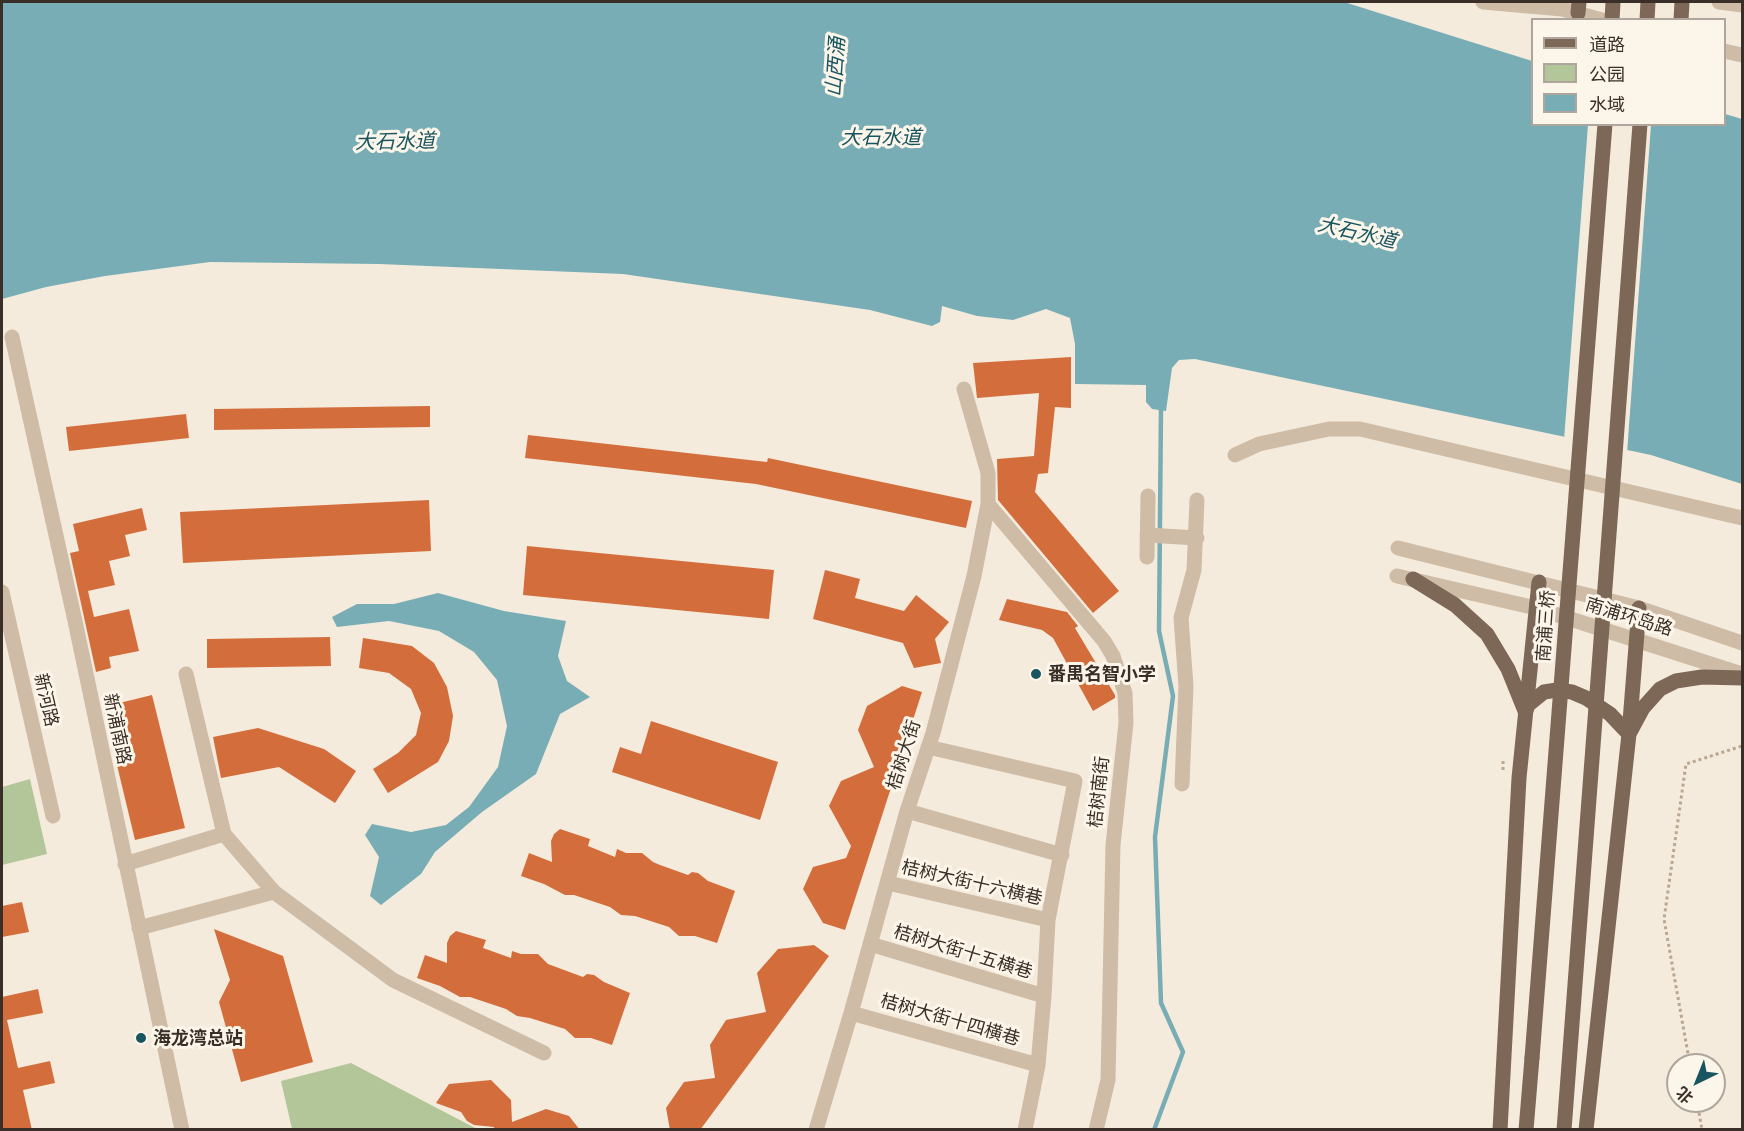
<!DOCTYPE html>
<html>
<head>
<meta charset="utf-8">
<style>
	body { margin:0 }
	#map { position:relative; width:1744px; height:1131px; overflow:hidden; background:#f5ebdc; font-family:"Public Sans","Noto Sans SC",sans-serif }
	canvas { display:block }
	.frame { position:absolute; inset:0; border:3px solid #3a2f28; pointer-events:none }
	.legend { position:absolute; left:1531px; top:18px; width:195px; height:108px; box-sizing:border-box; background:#fcf5e9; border:2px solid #aea69c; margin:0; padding:8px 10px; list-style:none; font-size:18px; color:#3a2f28 }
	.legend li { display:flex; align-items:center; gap:12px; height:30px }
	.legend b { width:30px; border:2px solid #aea69c }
	.north { position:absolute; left:1666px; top:1053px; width:60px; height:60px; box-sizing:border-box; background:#fcf5e9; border:2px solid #aea69c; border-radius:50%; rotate:223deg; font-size:16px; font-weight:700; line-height:24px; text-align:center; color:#3a2f28 }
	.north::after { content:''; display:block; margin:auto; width:21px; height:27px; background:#185560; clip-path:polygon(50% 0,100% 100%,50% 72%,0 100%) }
</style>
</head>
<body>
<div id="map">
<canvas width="1744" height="1131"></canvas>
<div class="frame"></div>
<ul class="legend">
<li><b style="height:8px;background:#7d6757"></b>道路</li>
<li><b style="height:16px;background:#b3c69a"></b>公园</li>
<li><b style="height:16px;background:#78adb5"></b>水域</li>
</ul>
<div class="north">北</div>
</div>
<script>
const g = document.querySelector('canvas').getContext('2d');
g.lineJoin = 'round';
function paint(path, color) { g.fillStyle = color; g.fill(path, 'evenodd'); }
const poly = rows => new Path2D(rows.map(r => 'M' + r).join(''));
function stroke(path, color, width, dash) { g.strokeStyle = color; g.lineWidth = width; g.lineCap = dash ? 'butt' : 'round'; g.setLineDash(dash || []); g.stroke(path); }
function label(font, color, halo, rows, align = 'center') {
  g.font = font + ' "Public Sans","Noto Sans SC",sans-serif'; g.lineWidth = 6; g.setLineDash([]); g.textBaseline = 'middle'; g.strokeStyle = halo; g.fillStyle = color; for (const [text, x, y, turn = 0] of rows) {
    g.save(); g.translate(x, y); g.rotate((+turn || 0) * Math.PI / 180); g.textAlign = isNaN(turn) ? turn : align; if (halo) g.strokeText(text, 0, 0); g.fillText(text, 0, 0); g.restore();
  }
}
const green = poly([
	[30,779,47,854,2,865,2,787],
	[351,1063,477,1129,292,1129,281,1081]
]);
const water = poly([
	[2,2,1344,2,1532,61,1532,124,1724,124,1725,114,1742,119,1742,484,1651,455,1195,359,1179,360,1172,368,1166,411,1152,409,1146,402,1146,385,1075,384,1075,344,1070,318,1046,309,1013,320,977,316,942,306,940,322,932,326,870,310,623,274,379,264,210,262,105,276,46,287,2,299],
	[438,593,504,611,566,621,558,656,567,681,590,697,560,714,536,774,482,812,435,852,421,874,381,905,370,896,379,857,365,835,372,824,411,832,446,825,469,807,498,767,507,726,497,680,474,652,439,631,389,621,337,627,332,617,357,604,394,604]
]);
const pier = poly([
	[1588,125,1651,125,1627,453,1564,440]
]);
const stream = poly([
	[1154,1130,1183,1052,1161,1003,1155,837,1173,696,1159,631,1161,407]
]);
const building = poly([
	[1071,357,1071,408,1055,407,1048,473,1038,474,1035,492,1119,591,1093,613,998,500,997,459,1034,456,1039,393,977,398,973,363],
	[430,406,430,427,214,430,214,409],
	[186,414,189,438,69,451,66,427],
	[528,435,767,462,768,458,972,501,966,528,756,484,525,458],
	[429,500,431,551,183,563,180,512],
	[142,508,147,530,125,535,130,556,109,561,115,585,88,591,94,617,129,609,139,651,109,657,111,668,96,672,70,553,79,551,73,524],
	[527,546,774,570,769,619,523,595],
	[825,570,860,579,855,598,904,611,916,595,949,622,935,639,941,663,914,668,903,643,813,619],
	[1007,599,1067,612,1078,626,1075,628,1115,695,1115,698,1093,711,1053,638,1042,630,999,620],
	[330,637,331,666,207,668,207,639],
	[363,638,412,646,434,663,447,687,453,716,449,741,438,762,388,793,373,769,398,753,416,735,421,713,411,689,389,673,359,668],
	[902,686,922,692,845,930,823,923,803,889,813,867,846,858,851,846,829,806,841,781,874,767,858,730,867,706],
	[152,695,185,828,135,840,103,707],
	[651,721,778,762,760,820,612,772,620,747,641,754],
	[258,728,324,749,356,771,335,803,279,767,221,778,213,737],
	[560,829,590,839,588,846,615,857,617,849,626,853,642,853,653,862,660,865,688,875,692,872,698,873,708,881,735,891,717,943,695,936,679,936,669,927,635,916,621,915,610,907,574,895,565,895,544,884,521,876,529,853,552,862,551,841,554,834],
	[22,902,29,932,2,937,2,906],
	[214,929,283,956,313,1062,241,1082,219,1002,230,980],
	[456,931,486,940,483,948,511,958,512,951,521,954,538,954,548,964,556,967,583,977,587,974,594,975,604,982,630,993,612,1045,591,1038,575,1038,565,1029,530,1018,517,1016,506,1009,470,997,460,997,440,986,417,978,425,955,447,963,447,943,450,936],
	[814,945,829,956,700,1130,670,1130,666,1108,684,1082,715,1078,710,1045,726,1020,766,1012,757,973,778,949],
	[38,989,43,1013,7,1020,18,1068,50,1061,55,1083,23,1090,32,1130,2,1130,2,997],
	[491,1080,511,1100,512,1122,546,1109,569,1116,580,1130,494,1130,494,1127,474,1125,467,1121,461,1112,436,1103,449,1084]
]);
const path = poly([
	[1503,761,1503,771],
	[1690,1065,1664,919,1686,764,1742,746],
	[1697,1101,1702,1130]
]);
const minor = poly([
	[1483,2,1562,9,1602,20],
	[1719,2,1742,5],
	[1724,51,1742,55],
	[12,337,75,621,182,1130],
	[1235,455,1259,444,1329,429,1360,429,1742,518],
	[988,504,1104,641,1113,656,1125,693,1126,723,1113,845,1108,1080,1096,1130],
	[1147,535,1197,538],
	[1398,548,1639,608,1742,643],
	[1147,557,1148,496],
	[1397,576,1536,608,1742,674],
	[2,592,53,816],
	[186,674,224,834,274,892,393,980,544,1053],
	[928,747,1075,781,1048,920,1044,996,1038,1065,1025,1130],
	[1182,784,1186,686,1181,618,1194,570,1197,500],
	[907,811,1062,855],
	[125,864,224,834],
	[888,883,1048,920],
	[139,928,274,892],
	[870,944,1044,996],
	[851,1013,1038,1065],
	[816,1130,851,1013,907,811,933,733,974,576,988,504,988,473,964,389]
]);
const major = poly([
	[1578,13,1579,2],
	[1612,20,1613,2],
	[1647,20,1648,2],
	[1681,20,1682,2],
	[1413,579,1455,605,1487,634,1508,669,1525,711],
	[1526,711,1528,705,1544,692,1557,690,1572,692,1586,698,1610,714,1629,734,1643,708,1660,689,1676,681,1702,677,1742,678],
	[1500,1130,1519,778,1539,582],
	[1526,1130,1532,1058],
	[1586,1130,1629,734,1639,608]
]);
const majorBridge = poly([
	[1532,1058,1605,124],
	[1564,1130,1640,124]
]);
const markers = [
	[1036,674,6,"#185560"],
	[141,1038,6,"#185560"]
];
const streetNames = [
	["南浦环岛路",1629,617,17],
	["南浦三桥",1546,626,-86],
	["新河路",46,700,77],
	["新浦南路",117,729,78],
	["桔树大街",904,755,-72],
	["桔树南街",1099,792,-84],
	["桔树大街十六横巷",972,883,13],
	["桔树大街十五横巷",963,952,17],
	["桔树大街十四横巷",950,1020,16]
];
const poiNames = [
	["番禺名智小学",1048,674],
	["海龙湾总站",153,1038]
];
const waterNames = [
	["山西涌",836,67,-86],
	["大石水道",881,138],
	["大石水道",395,142,-1],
	["大石水道",1357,233,13]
];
paint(green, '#b3c69a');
paint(water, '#78adb5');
paint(pier, '#f5ebdc');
stroke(stream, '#78adb5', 4.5);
paint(building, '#d36e3c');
stroke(path, '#bba690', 3, [3, 3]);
stroke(minor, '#cebca6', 15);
stroke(major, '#7d6757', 15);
stroke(majorBridge, '#7d6757', 15);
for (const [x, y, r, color] of markers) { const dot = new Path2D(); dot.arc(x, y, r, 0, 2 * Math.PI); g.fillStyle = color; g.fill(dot); stroke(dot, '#fcf5e9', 2); }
label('18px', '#3a2f28', '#fcf5e9', streetNames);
label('bold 18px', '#3a2f28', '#fcf5e9', poiNames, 'left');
label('italic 20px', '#185560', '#fcf5e9', waterNames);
</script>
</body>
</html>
